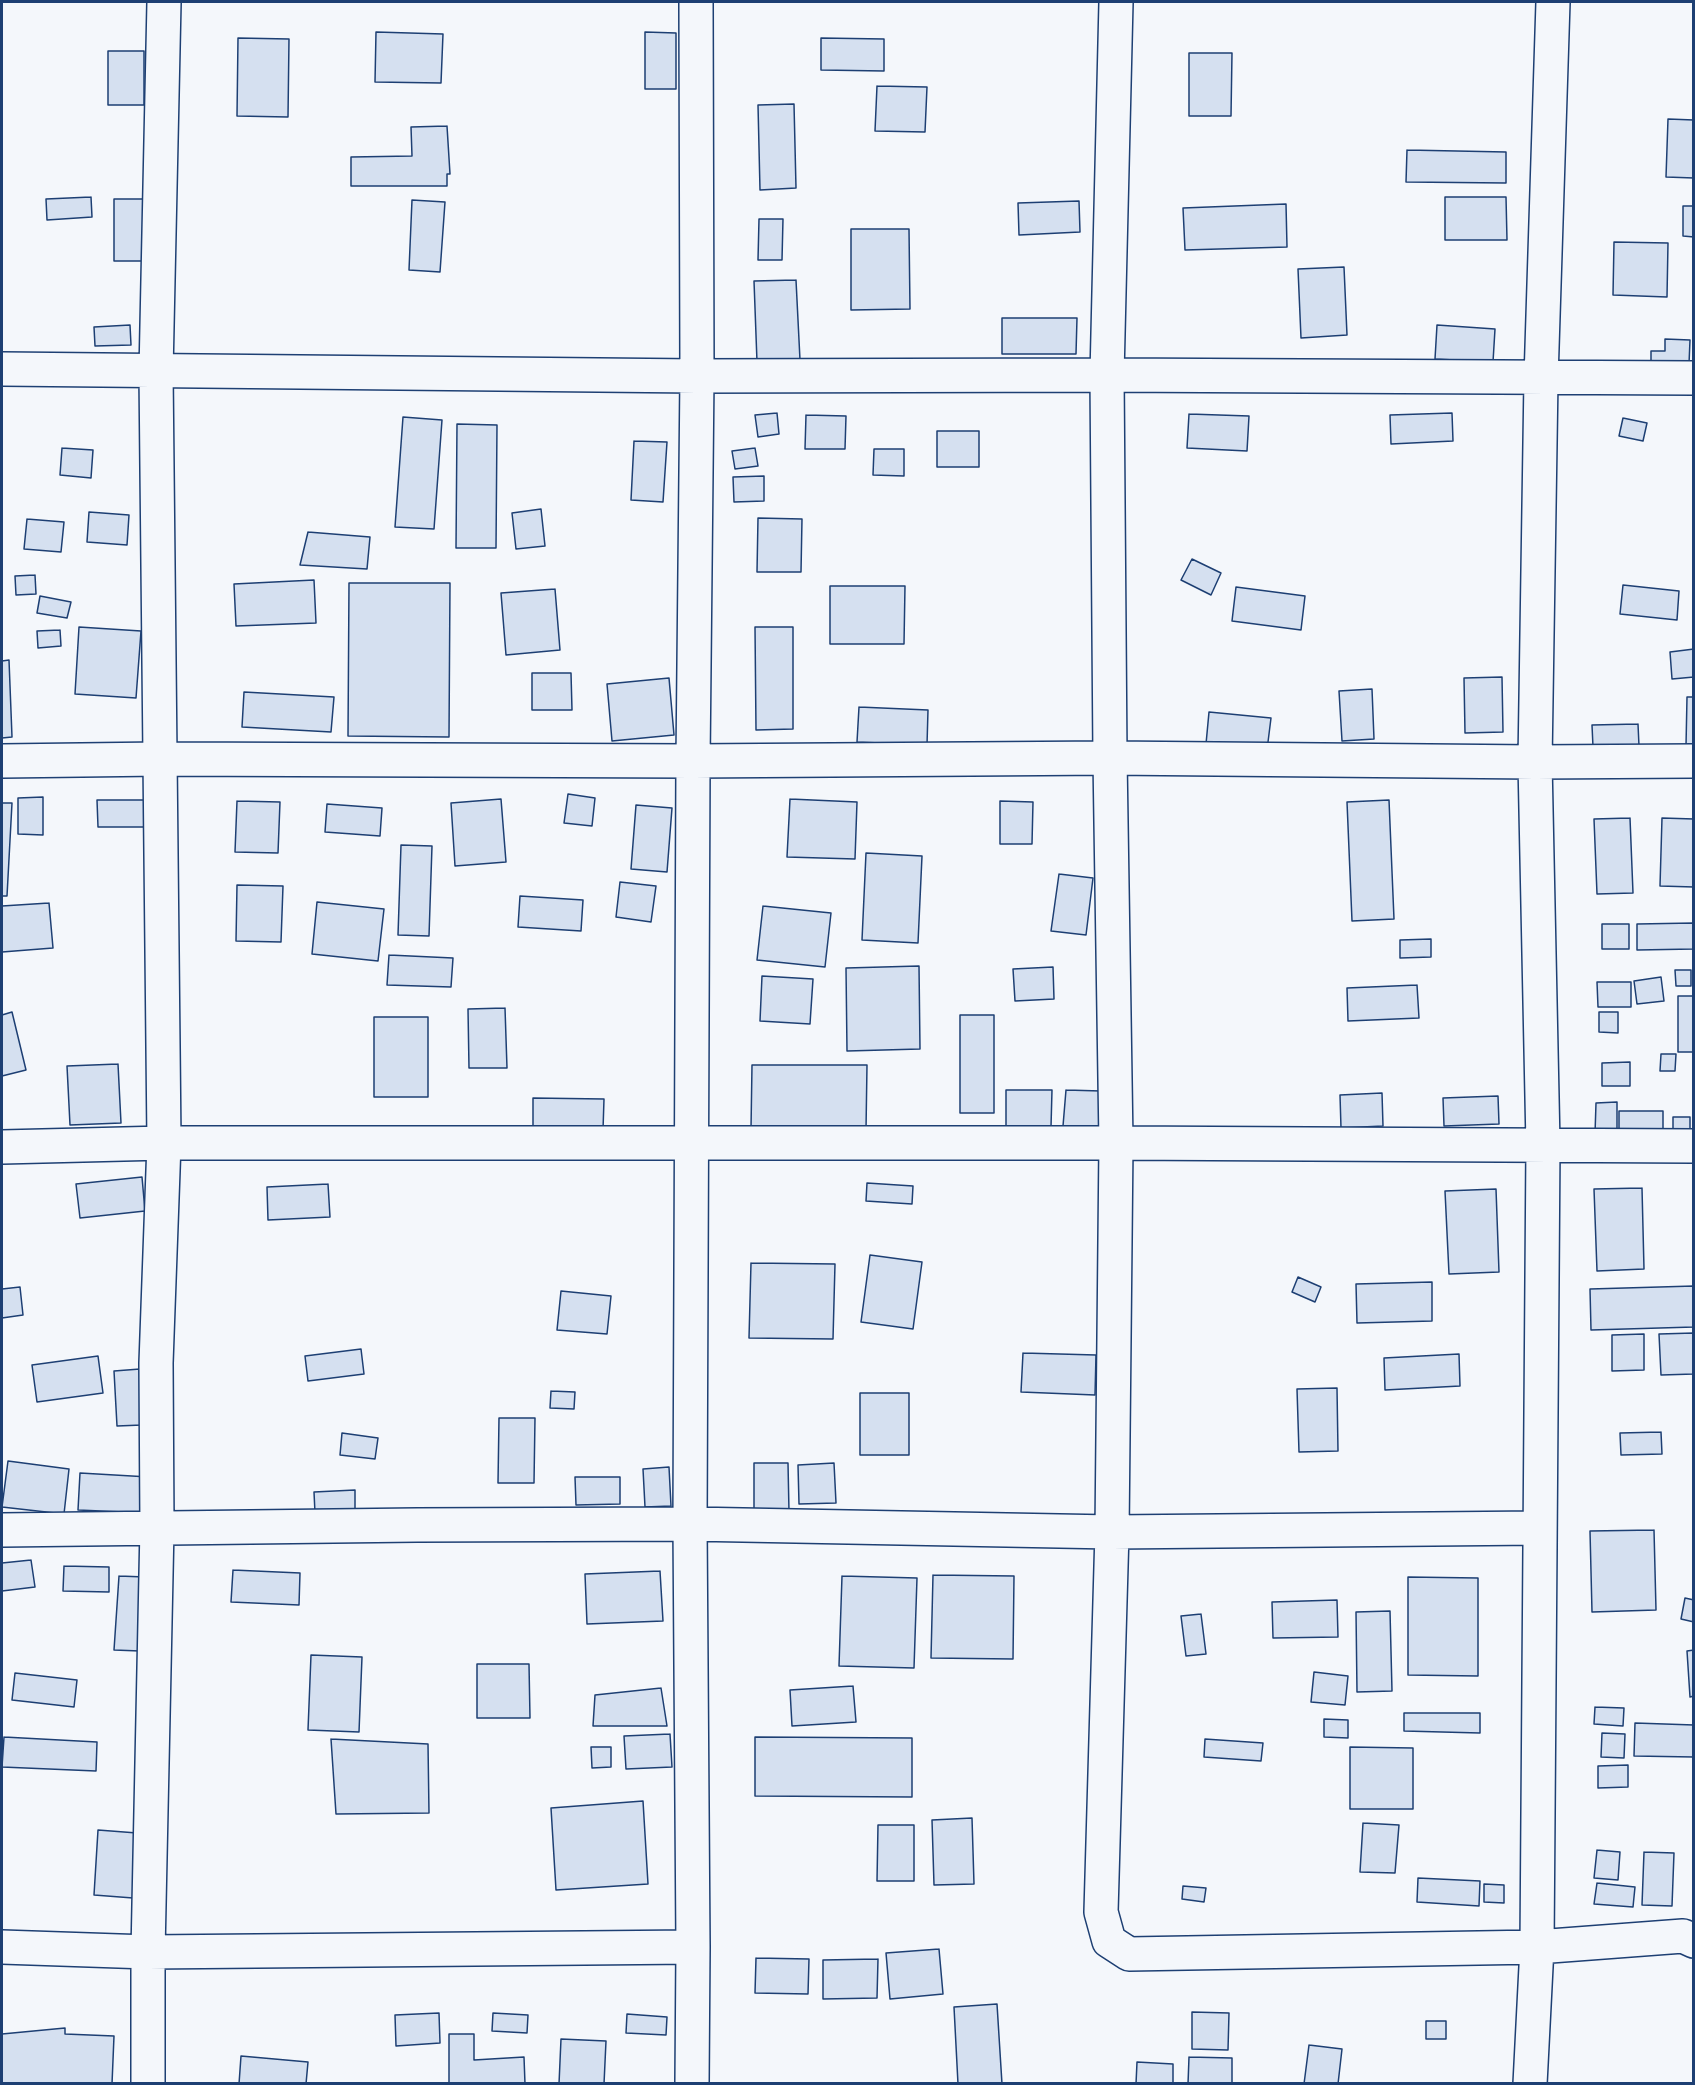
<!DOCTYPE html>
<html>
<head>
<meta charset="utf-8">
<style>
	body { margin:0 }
	#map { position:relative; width:1695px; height:2085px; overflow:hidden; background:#f4f7fb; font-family:"Work Sans",sans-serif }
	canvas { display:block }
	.frame { position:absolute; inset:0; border:3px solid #1d3f73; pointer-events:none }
</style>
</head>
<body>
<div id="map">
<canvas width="1695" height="2085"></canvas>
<div class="frame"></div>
</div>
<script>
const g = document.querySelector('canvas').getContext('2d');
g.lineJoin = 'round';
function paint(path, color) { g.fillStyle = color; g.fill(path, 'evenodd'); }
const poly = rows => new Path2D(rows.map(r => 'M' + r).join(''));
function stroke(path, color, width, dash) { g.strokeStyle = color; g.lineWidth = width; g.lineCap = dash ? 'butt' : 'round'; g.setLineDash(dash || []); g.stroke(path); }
const building = poly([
	[376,32,443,34,441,83,375,82,376,32],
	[645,32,676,33,676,89,645,89,645,32],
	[238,38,289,39,288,117,237,116,238,38],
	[821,38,884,39,884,71,821,70,821,38],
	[108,51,144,51,144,105,108,105,108,51],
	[1189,53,1232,53,1231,116,1189,116,1189,53],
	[877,86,927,87,925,132,875,131,877,86],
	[794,104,796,188,760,190,758,105,794,104],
	[1668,119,1694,120,1694,178,1666,177,1668,119],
	[447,126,450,174,447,174,447,186,351,186,351,157,412,156,411,127,447,126],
	[1407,150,1506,152,1506,183,1406,182,1407,150],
	[91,197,92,217,47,220,46,199,91,197],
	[1445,197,1506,197,1507,240,1445,240,1445,197],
	[114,199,150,199,150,261,114,261,114,199],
	[412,200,445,202,440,272,409,270,412,200],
	[1079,201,1080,232,1019,235,1018,203,1079,201],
	[1286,204,1287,247,1185,250,1183,208,1286,204],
	[1683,206,1694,206,1694,237,1683,236,1683,206],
	[759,219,783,219,782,260,758,260,759,219],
	[851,229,909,229,910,309,851,310,851,229],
	[1614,242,1668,243,1667,297,1613,295,1614,242],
	[1344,267,1347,335,1301,338,1298,269,1344,267],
	[796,280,800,360,757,362,754,281,796,280],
	[1002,318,1077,318,1076,354,1002,354,1002,318],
	[130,325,131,345,95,346,94,327,130,325],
	[1437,325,1495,329,1493,362,1435,359,1437,325],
	[1665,339,1690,340,1689,364,1651,362,1651,351,1665,351,1665,339],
	[777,413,779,434,758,437,755,415,777,413],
	[1452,413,1453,441,1391,444,1390,415,1452,413],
	[1189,414,1249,416,1247,451,1187,448,1189,414],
	[806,415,846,416,845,449,805,449,806,415],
	[403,417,442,420,434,529,395,527,403,417],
	[1623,418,1647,423,1643,441,1619,436,1623,418],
	[457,424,497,425,496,548,456,548,457,424],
	[937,431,979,431,979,467,937,467,937,431],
	[634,441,667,442,663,502,631,500,634,441],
	[62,448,93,450,91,478,60,475,62,448],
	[755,448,758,466,735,469,732,451,755,448],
	[874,449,904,449,904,476,873,475,874,449],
	[764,476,764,501,734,502,733,477,764,476],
	[541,509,545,546,516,549,512,513,541,509],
	[89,512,129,515,127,545,87,542,89,512],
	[758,518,802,519,801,572,757,572,758,518],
	[27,519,64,522,61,552,24,549,27,519],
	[308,532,370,537,367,569,300,565,308,532],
	[1192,559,1221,573,1211,595,1181,580,1192,559],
	[35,575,36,594,16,595,15,576,35,575],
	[314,580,316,623,236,626,234,584,314,580],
	[349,583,450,583,449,737,348,736,349,583],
	[1623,585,1679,591,1677,620,1620,614,1623,585],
	[830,586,905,586,904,644,830,644,830,586],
	[1236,587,1305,596,1301,630,1232,621,1236,587],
	[555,589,560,650,506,655,501,593,555,589],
	[40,596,71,602,67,618,37,613,40,596],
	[79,627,141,631,136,698,75,694,79,627],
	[755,627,793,627,793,729,756,730,755,627],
	[60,630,61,646,38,648,37,631,60,630],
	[1694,649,1694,677,1672,679,1670,652,1694,649],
	[9,660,12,737,2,738,2,661,9,660],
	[532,673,571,673,572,710,532,710,532,673],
	[1502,677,1503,732,1465,733,1464,678,1502,677],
	[669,678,674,735,612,741,607,684,669,678],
	[1372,689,1374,739,1342,741,1339,691,1372,689],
	[244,692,334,697,331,732,242,727,244,692],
	[1687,697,1694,697,1694,746,1686,746,1687,697],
	[859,707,928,710,927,745,857,742,859,707],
	[1209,712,1271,718,1267,750,1206,744,1209,712],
	[1638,724,1639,746,1593,747,1592,725,1638,724],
	[568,794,595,798,592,826,564,823,568,794],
	[43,797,43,835,18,834,18,798,43,797],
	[501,799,506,862,455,866,451,803,501,799],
	[790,799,857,802,855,859,787,857,790,799],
	[97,800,146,800,146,827,98,827,97,800],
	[1389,800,1394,919,1352,921,1347,802,1389,800],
	[237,801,280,802,278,853,235,852,237,801],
	[1000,801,1033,802,1032,844,1000,844,1000,801],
	[2,803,12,803,7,896,2,896,2,803],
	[327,804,382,808,380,836,325,832,327,804],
	[636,805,672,808,667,872,631,869,636,805],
	[1630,818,1633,893,1597,894,1594,819,1630,818],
	[1662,818,1694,819,1694,887,1660,886,1662,818],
	[401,845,432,846,429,936,398,935,401,845],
	[866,853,922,856,918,943,862,940,866,853],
	[1059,874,1093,878,1086,935,1051,931,1059,874],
	[620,882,656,886,651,922,616,917,620,882],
	[237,885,283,886,281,942,236,941,237,885],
	[520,896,583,900,581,931,518,927,520,896],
	[317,902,384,909,378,961,312,954,317,902],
	[49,903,53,948,2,952,2,906,49,903],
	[763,906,831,913,825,967,757,960,763,906],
	[1694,923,1694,949,1637,950,1637,924,1694,923],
	[1602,924,1629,924,1629,949,1602,949,1602,924],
	[1431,939,1431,957,1400,958,1400,940,1431,939],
	[389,955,453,958,451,987,387,985,389,955],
	[919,966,920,1049,847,1051,846,968,919,966],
	[1053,967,1054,999,1015,1001,1013,969,1053,967],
	[1675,970,1691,970,1691,986,1676,986,1675,970],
	[762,976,813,979,810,1024,760,1021,762,976],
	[1661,977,1664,1001,1637,1004,1634,981,1661,977],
	[1597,982,1631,982,1631,1007,1598,1007,1597,982],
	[1417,985,1419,1018,1348,1021,1347,988,1417,985],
	[1678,996,1694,996,1694,1052,1678,1052,1678,996],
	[505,1008,507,1068,469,1068,468,1009,505,1008],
	[12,1012,26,1070,2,1076,2,1015,12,1012],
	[1599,1012,1618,1012,1618,1033,1599,1032,1599,1012],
	[960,1015,994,1015,994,1113,960,1113,960,1015],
	[374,1017,428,1017,428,1097,374,1097,374,1017],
	[1661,1054,1676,1054,1675,1071,1660,1071,1661,1054],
	[1630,1062,1630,1086,1602,1086,1602,1063,1630,1062],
	[118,1064,121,1123,70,1125,67,1066,118,1064],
	[752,1065,867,1065,866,1130,751,1129,752,1065],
	[1006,1090,1052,1090,1051,1127,1006,1128,1006,1090],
	[1066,1090,1101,1091,1099,1128,1063,1126,1066,1090],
	[1382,1093,1383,1126,1341,1128,1340,1095,1382,1093],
	[1498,1096,1499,1124,1444,1126,1443,1098,1498,1096],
	[533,1098,604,1099,603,1130,533,1129,533,1098],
	[1617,1102,1617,1134,1595,1134,1596,1103,1617,1102],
	[1619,1111,1663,1111,1663,1134,1619,1134,1619,1111],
	[1673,1117,1690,1117,1690,1133,1673,1133,1673,1117],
	[142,1177,145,1211,80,1218,76,1184,142,1177],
	[867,1183,913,1186,912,1204,866,1201,867,1183],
	[328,1184,330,1217,268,1220,267,1187,328,1184],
	[1642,1188,1644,1269,1597,1271,1594,1189,1642,1188],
	[1496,1189,1499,1272,1449,1274,1445,1191,1496,1189],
	[870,1255,922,1262,913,1329,861,1322,870,1255],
	[751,1263,835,1264,833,1339,749,1338,751,1263],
	[1298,1277,1321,1287,1315,1302,1292,1292,1298,1277],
	[1432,1282,1432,1321,1357,1323,1356,1284,1432,1282],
	[1694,1286,1694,1327,1591,1330,1590,1289,1694,1286],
	[20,1287,23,1315,2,1318,2,1289,20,1287],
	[561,1291,611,1296,607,1334,557,1330,561,1291],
	[1694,1333,1694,1374,1661,1375,1659,1334,1694,1333],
	[1644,1334,1644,1370,1612,1371,1612,1335,1644,1334],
	[361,1349,364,1374,308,1381,305,1356,361,1349],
	[1023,1353,1096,1355,1095,1395,1021,1392,1023,1353],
	[1459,1354,1460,1386,1385,1390,1384,1358,1459,1354],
	[98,1356,103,1393,37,1402,32,1365,98,1356],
	[140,1369,142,1425,117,1426,114,1371,140,1369],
	[1337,1388,1338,1451,1299,1452,1297,1389,1337,1388],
	[551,1391,575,1392,574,1409,550,1408,551,1391],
	[860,1393,909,1393,909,1455,860,1455,860,1393],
	[499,1418,535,1418,534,1483,498,1483,499,1418],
	[1661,1432,1662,1454,1621,1455,1620,1433,1661,1432],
	[342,1433,378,1438,375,1459,340,1455,342,1433],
	[8,1461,69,1469,64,1514,2,1507,8,1461],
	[754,1463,788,1463,789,1512,754,1512,754,1463],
	[834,1463,836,1503,799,1504,798,1465,834,1463],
	[669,1467,671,1506,645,1507,643,1469,669,1467],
	[80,1473,149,1477,147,1513,78,1510,80,1473],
	[575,1477,620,1477,620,1504,576,1505,575,1477],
	[355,1490,355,1512,315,1513,314,1492,355,1490],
	[1654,1530,1656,1610,1592,1612,1590,1531,1654,1530],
	[31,1560,35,1587,2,1591,2,1563,31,1560],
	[64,1566,109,1567,109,1592,63,1591,64,1566],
	[233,1570,300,1573,299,1605,231,1602,233,1570],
	[660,1571,663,1621,587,1624,585,1574,660,1571],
	[933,1575,1014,1576,1013,1659,931,1658,933,1575],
	[119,1576,145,1577,140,1651,114,1650,119,1576],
	[842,1576,917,1578,914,1668,839,1666,842,1576],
	[1408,1577,1478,1578,1478,1676,1408,1675,1408,1577],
	[1685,1598,1694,1600,1694,1622,1681,1619,1685,1598],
	[1337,1600,1338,1637,1273,1638,1272,1602,1337,1600],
	[1390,1611,1392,1691,1357,1692,1356,1612,1390,1611],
	[1201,1614,1206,1654,1186,1656,1181,1616,1201,1614],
	[1694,1650,1694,1696,1690,1697,1687,1651,1694,1650],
	[311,1655,362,1657,359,1732,308,1730,311,1655],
	[477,1664,529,1664,530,1718,477,1718,477,1664],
	[1314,1672,1348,1676,1345,1705,1311,1702,1314,1672],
	[15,1673,77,1680,74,1707,12,1700,15,1673],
	[853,1686,856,1722,792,1726,790,1690,853,1686],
	[661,1688,667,1726,593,1726,595,1695,661,1688],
	[1595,1707,1624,1708,1623,1726,1594,1724,1595,1707],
	[1404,1713,1480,1713,1480,1733,1404,1731,1404,1713],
	[1324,1719,1348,1720,1348,1738,1324,1737,1324,1719],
	[1635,1723,1694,1725,1694,1757,1634,1756,1635,1723],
	[1602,1733,1625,1734,1624,1758,1601,1757,1602,1733],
	[670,1734,672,1767,626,1769,624,1736,670,1734],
	[4,1737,97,1742,96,1771,2,1767,4,1737],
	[755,1737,912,1738,912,1797,755,1796,755,1737],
	[331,1739,428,1744,429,1813,336,1814,331,1739],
	[1205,1739,1263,1743,1261,1761,1204,1757,1205,1739],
	[591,1747,611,1747,611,1767,592,1768,591,1747],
	[1350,1747,1413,1748,1413,1809,1350,1809,1350,1747],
	[1628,1765,1628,1787,1598,1788,1598,1766,1628,1765],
	[643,1801,648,1884,556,1890,551,1808,643,1801],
	[972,1818,974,1884,934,1885,932,1820,972,1818],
	[1363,1823,1399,1825,1395,1873,1360,1872,1363,1823],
	[878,1825,914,1825,914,1881,877,1881,878,1825],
	[98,1830,137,1833,133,1898,94,1895,98,1830],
	[1597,1850,1620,1852,1618,1880,1594,1878,1597,1850],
	[1644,1852,1674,1853,1672,1906,1642,1905,1644,1852],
	[1418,1878,1480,1881,1479,1906,1417,1902,1418,1878],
	[1597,1883,1635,1887,1633,1907,1594,1904,1597,1883],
	[1484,1884,1504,1885,1504,1903,1484,1902,1484,1884],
	[1183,1886,1206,1888,1204,1902,1182,1899,1183,1886],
	[939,1949,943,1994,890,1999,886,1953,939,1949],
	[756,1958,809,1959,808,1994,755,1993,756,1958],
	[878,1959,877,1998,823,1999,823,1960,878,1959],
	[997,2004,1002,2084,958,2084,954,2007,997,2004],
	[1192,2012,1229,2013,1228,2050,1192,2049,1192,2012],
	[439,2013,440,2043,396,2046,395,2015,439,2013],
	[493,2013,528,2015,527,2033,492,2031,493,2013],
	[627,2014,667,2017,666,2035,626,2033,627,2014],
	[1426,2021,1446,2021,1446,2039,1426,2039,1426,2021],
	[65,2028,65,2034,114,2036,112,2084,2,2084,2,2034,65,2028],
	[449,2034,474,2034,474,2060,524,2057,525,2084,449,2084,449,2034],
	[561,2039,606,2041,604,2084,559,2084,561,2039],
	[1309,2045,1342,2049,1338,2084,1304,2084,1309,2045],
	[241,2056,308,2062,306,2084,239,2084,241,2056],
	[1189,2057,1232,2058,1232,2084,1188,2084,1189,2057],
	[1137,2062,1173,2064,1173,2084,1136,2084,1137,2062]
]);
const minor = poly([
	[1116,2,1107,375,1110,758,1116,1143,1112,1532,1101,1912,1109,1941,1129,1954,1537,1947,1683,1936,1694,1941],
	[2,369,697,376,1107,375,1694,378],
	[2,761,161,759,693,761,1110,758,1535,762,1694,761],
	[2,1147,164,1143,1116,1143,1694,1146],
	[2,1530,417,1525,690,1524,1112,1532,1539,1528],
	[2,1947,148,1952,693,1947],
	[148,2084,148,1952,157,1527,156,1363,164,1143,156,372,164,2],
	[692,2084,693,1947,690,1524,693,761,697,376,696,2],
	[1530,2084,1537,1947,1543,1145,1535,762,1541,379,1553,2]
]);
paint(building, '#d5e0f0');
stroke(building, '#1d3f73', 1.5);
stroke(minor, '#1d3f73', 36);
stroke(minor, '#f4f7fb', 33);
</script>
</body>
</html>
